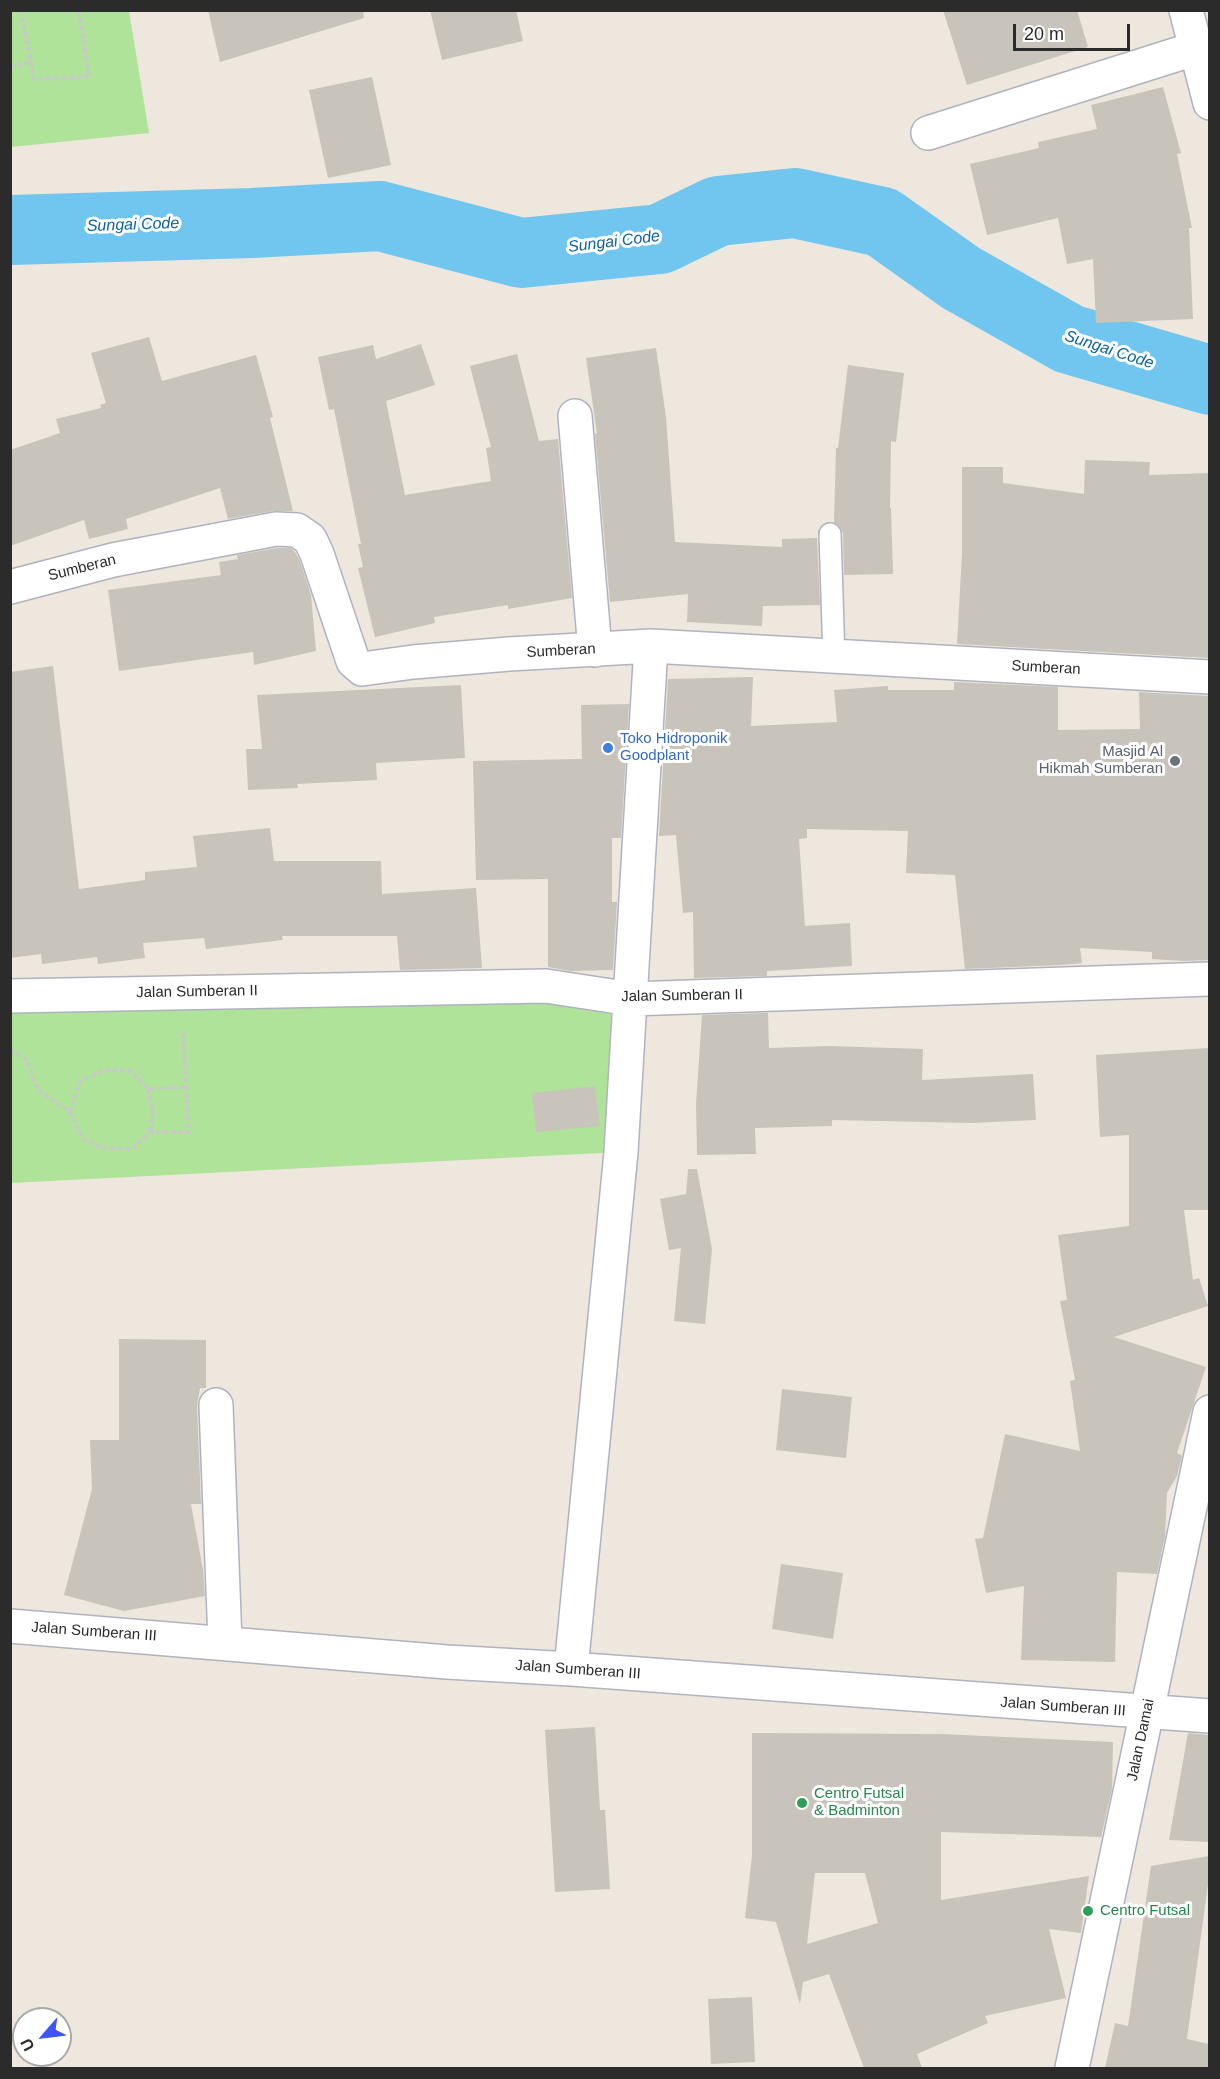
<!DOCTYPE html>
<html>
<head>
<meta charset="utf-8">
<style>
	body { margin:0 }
	#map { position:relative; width:1220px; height:2079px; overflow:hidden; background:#ede7dd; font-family:Helvetica,sans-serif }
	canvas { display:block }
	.frame { position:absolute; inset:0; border:12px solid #2b2b2b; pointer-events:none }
	.north { position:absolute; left:12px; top:2007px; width:60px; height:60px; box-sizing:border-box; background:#fff; border:2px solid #aaa; border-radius:50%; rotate:242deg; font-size:16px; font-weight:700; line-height:24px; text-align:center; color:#2b2b2b }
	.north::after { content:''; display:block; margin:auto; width:21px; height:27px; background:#3d55fa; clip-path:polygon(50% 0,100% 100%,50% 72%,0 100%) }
	.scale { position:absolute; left:1013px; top:24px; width:117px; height:27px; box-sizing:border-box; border:3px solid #2b2b2b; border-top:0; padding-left:8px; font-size:18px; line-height:21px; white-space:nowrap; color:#2b2b2b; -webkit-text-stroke:4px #fff; paint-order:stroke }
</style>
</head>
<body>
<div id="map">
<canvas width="1220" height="2079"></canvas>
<div class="frame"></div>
<div class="north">U</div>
<div class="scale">20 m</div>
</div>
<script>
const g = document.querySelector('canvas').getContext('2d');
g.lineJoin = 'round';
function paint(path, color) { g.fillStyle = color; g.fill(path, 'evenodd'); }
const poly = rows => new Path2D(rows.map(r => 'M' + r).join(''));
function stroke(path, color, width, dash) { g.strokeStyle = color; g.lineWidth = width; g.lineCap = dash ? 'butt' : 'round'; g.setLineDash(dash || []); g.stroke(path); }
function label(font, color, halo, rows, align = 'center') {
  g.font = font + ' Helvetica,sans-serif'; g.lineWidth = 6; g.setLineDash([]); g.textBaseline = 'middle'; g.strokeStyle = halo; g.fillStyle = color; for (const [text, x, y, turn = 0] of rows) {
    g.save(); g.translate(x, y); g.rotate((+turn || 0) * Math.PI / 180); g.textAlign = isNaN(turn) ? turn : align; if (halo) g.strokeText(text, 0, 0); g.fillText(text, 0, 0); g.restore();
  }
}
const green = poly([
	[11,10,129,11,149,133,11,147],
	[11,999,631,999,621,1152,11,1183]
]);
const river = poly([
	[10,230,252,223,380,216,521,253,660,239,718,211,795,203,882,222,961,278,1069,339,1210,380]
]);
const building = poly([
	[208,10,363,10,364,18,220,62],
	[430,10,516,10,523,41,442,60],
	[943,10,1077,10,1088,47,967,85],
	[372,77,391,165,328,178,309,90],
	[1163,87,1181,153,1177,154,1192,228,1189,228,1193,319,1096,323,1093,259,1067,264,1058,218,987,235,970,164,1039,148,1038,142,1097,129,1091,105],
	[149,337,162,381,256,355,273,417,270,418,293,511,273,511,228,519,220,488,126,519,128,529,89,539,84,520,10,546,10,450,60,433,56,419,101,408,100,405,106,403,91,353],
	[421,344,435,385,386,401,405,495,491,481,486,448,491,447,470,366,517,354,539,441,558,439,572,598,508,609,508,605,434,617,435,623,375,637,358,568,363,567,358,544,361,544,334,409,329,410,318,357,373,345,376,359],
	[656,348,666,417,675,542,782,547,782,539,817,538,820,605,763,606,762,626,687,622,688,594,610,602,595,434,597,433,586,358],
	[848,365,904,373,896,442,891,441,890,508,891,508,893,574,844,575,843,533,840,527,834,522,836,448,838,448],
	[1085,460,1150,462,1149,475,1209,473,1209,658,957,644,962,554,962,467,1003,467,1003,483,1084,494],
	[277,548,291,548,295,552,300,561,311,595,316,651,254,665,253,652,119,671,108,590,221,575,219,562,238,559,237,555],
	[53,666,79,889,145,880,145,872,197,867,193,836,270,828,274,861,381,861,382,894,476,888,482,968,400,970,397,936,282,936,283,940,206,949,204,938,143,943,145,958,98,964,97,957,42,964,41,954,10,958,10,672],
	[753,677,751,726,837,722,834,690,888,686,888,690,954,690,954,682,1058,687,1058,730,1140,729,1139,692,1209,696,1209,960,1184,961,1152,959,1152,952,1080,948,1082,963,1061,965,965,969,955,875,906,873,908,831,807,829,807,838,799,839,805,926,850,923,852,966,767,971,767,976,694,978,693,912,683,913,676,835,659,836,668,679],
	[461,685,465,758,376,763,377,780,297,784,298,788,248,790,246,749,262,749,257,695],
	[629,704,621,838,612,838,612,902,617,902,613,970,570,971,548,967,548,879,476,880,473,761,582,759,581,705],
	[768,1013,769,1048,830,1046,923,1049,922,1080,1033,1074,1036,1120,971,1123,832,1120,832,1126,755,1128,756,1154,697,1155,696,1104,702,1015],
	[1209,1048,1209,1210,1184,1210,1193,1280,1199,1278,1208,1306,1114,1337,1206,1367,1177,1453,1182,1456,1177,1476,1167,1493,1165,1536,1157,1574,1117,1572,1115,1662,1021,1660,1024,1586,986,1593,975,1539,983,1538,1005,1434,1080,1451,1070,1381,1075,1380,1060,1301,1067,1300,1058,1235,1129,1226,1129,1135,1100,1137,1096,1055],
	[595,1086,600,1126,536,1132,532,1093],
	[688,1169,697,1169,712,1249,705,1324,674,1321,681,1248,669,1250,660,1199,686,1194],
	[119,1339,206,1340,206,1388,200,1388,197,1406,201,1504,191,1504,203,1570,205,1596,124,1611,64,1595,92,1489,90,1440,119,1440],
	[782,1389,852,1397,846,1458,776,1450],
	[781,1564,843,1573,833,1639,772,1629],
	[595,1727,600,1810,605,1810,610,1889,555,1892,545,1730],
	[752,1733,941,1734,1113,1742,1112,1789,1101,1837,941,1832,941,1900,1089,1876,1081,1933,1049,1929,1066,1998,985,2016,988,2023,917,2054,922,2068,864,2068,829,1974,803,1982,800,2004,776,1922,745,1918,752,1855],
	[815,1873,865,1873,878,1923,807,1944],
	[1188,1733,1209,1735,1209,1842,1169,1840],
	[1209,1856,1209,1877,1187,2039,1209,2044,1209,2068,1105,2068,1115,2023,1128,2026,1151,1866],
	[752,1997,755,2062,711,2064,708,1999]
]);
const path = poly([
	[21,10,34,79,89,77,79,10],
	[10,66,31,62],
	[10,1050,27,1060,37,1089,70,1112,83,1139,102,1148,132,1149,150,1132,189,1132,183,1029],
	[148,1089,153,1111,150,1132],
	[70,1112,80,1081,104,1070,131,1071,148,1089,186,1087]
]);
const service = poly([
	[830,534,834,657]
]);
const minor = poly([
	[928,133,1197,48],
	[575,416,595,650],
	[10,587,113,560,276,529,297,530,310,539,317,554,353,661,362,669,413,662,509,654,651,646,1210,677],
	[10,996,546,986,631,999,1210,979],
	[216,1405,225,1642],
	[10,1626,447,1662,571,1669,1210,1716],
	[571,1669,621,1152,651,646]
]);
const secondary = poly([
	[1186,10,1210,103],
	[1072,2068,1210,1412]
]);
const markers = [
	[608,748,6,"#3f7fe0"],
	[1175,761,6,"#6b7280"],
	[802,1803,6,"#2e9e5b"],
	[1088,1911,6,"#2e9e5b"]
];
const streetNames = [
	["Sumberan",82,568,-14],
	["Sumberan",561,651,-3],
	["Sumberan",1046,668,3],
	["Jalan Sumberan II",197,992,-1],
	["Jalan Sumberan II",682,996,-1],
	["Jalan Sumberan III",94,1632,4],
	["Jalan Sumberan III",578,1670,4],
	["Jalan Sumberan III",1063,1707,4],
	["Jalan Damai",1141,1740,-78]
];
const shopNames = [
	["Toko Hidroponik",620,739],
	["Goodplant",620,756]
];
const worshipNames = [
	["Masjid Al",1163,752],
	["Hikmah Sumberan",1163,769]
];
const leisureNames = [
	["Centro Futsal",814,1794],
	["& Badminton",814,1811],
	["Centro Futsal",1100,1911]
];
const waterNames = [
	["Sungai Code",133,225,-2],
	["Sungai Code",614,242,-7],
	["Sungai Code",1109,350,18]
];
paint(green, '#aee399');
stroke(river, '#70c6ef', 70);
paint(building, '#c8c4bc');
stroke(service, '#b1b2bf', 24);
stroke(minor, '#b1b2bf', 36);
stroke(secondary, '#b1b2bf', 36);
stroke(path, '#c8c8c8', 4, [4.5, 3]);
stroke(service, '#fff', 21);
stroke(minor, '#fff', 33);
stroke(secondary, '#fff', 33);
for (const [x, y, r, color] of markers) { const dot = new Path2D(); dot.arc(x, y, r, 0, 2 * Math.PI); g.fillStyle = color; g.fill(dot); stroke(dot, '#fff', 2); }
label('15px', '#2b2b2b', '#fff', streetNames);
label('15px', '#366cbe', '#fff', shopNames, 'left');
label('15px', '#5b616d', '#fff', worshipNames, 'right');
label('15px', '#27864d', '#fff', leisureNames, 'left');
label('italic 16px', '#0d639d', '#fff', waterNames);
</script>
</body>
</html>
